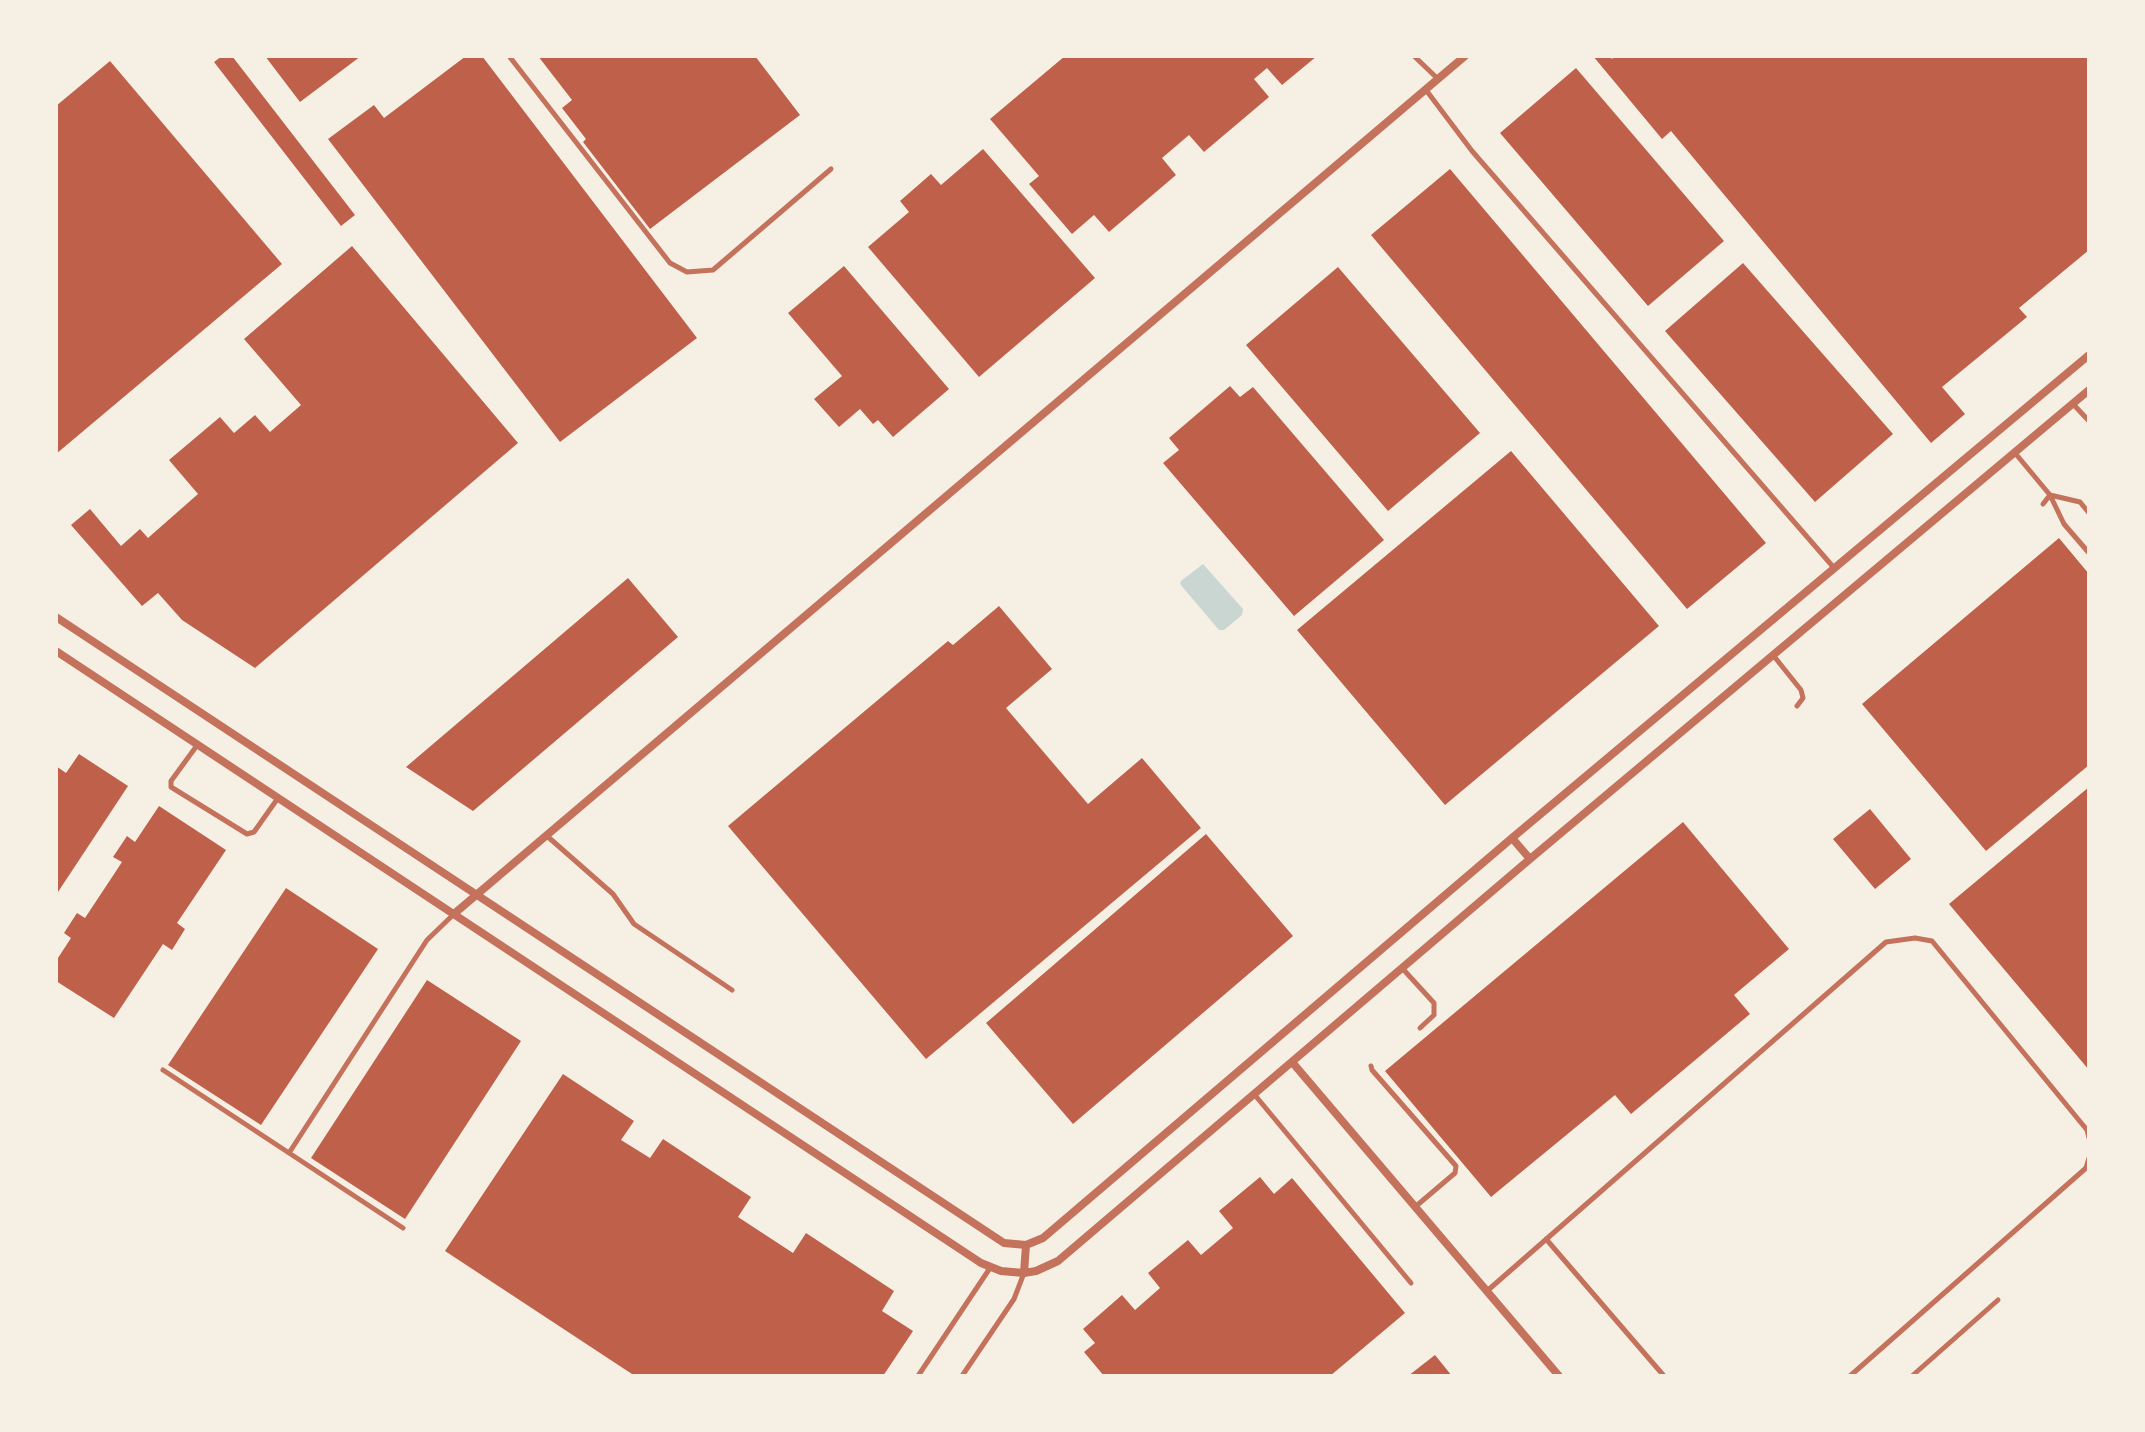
<!DOCTYPE html>
<html>
<head>
<meta charset="utf-8">
<style>
	body { margin:0 }
	#map { position:relative; width:2145px; height:1432px; overflow:hidden; background:#f6efe4; font-family:Karla,sans-serif }
	canvas { display:block }
	.frame { position:absolute; inset:0; border:58px solid #f6efe4; pointer-events:none }
</style>
</head>
<body>
<div id="map">
<canvas width="2145" height="1432"></canvas>
<div class="frame"></div>
</div>
<script>
const g = document.querySelector('canvas').getContext('2d');
g.lineJoin = 'round';
function paint(path, color) { g.fillStyle = color; g.fill(path, 'evenodd'); }
const poly = rows => new Path2D(rows.map(r => 'M' + r).join(''));
function stroke(path, color, width, dash) { g.strokeStyle = color; g.lineWidth = width; g.lineCap = dash ? 'butt' : 'round'; g.setLineDash(dash || []); g.stroke(path); }
const water = poly([
	[1203,564,1243,609,1242,615,1224,630,1219,630,1180,584,1181,581]
]);
const building = poly([
	[222,56,232,56,355,215,341,226,214,62],
	[265,56,361,56,300,102],
	[466,56,482,56,697,338,560,442,328,139,374,105,384,118],
	[538,56,755,56,800,115,650,229,583,142,586,139,562,108,572,100],
	[1065,56,1317,56,1282,85,1267,68,1254,79,1269,97,1204,152,1189,135,1162,158,1176,175,1109,232,1094,215,1072,234,1029,184,1039,176,990,119],
	[1593,56,1610,56,1612,59,1615,56,2089,56,2089,250,2019,308,2027,317,1942,387,1965,414,1931,443,1671,131,1662,139],
	[110,61,282,264,56,454,56,106],
	[1576,68,1724,241,1648,306,1500,133],
	[983,149,1095,278,979,377,868,247,909,212,900,201,931,174,941,185],
	[1450,169,1766,543,1687,609,1371,235],
	[352,246,518,443,255,668,182,620,158,593,142,606,71,525,90,509,121,546,140,529,148,538,198,494,169,460,220,417,234,433,255,415,270,432,301,405,244,339],
	[1743,263,1893,434,1815,502,1665,331],
	[844,266,949,389,893,437,878,420,873,424,860,409,839,427,814,399,842,376,788,313],
	[1338,267,1480,433,1388,511,1246,345],
	[1230,386,1240,397,1253,387,1384,540,1294,616,1163,463,1179,450,1169,438],
	[1511,451,1659,626,1445,805,1297,630],
	[2059,538,2089,574,2089,765,1986,851,1862,704],
	[628,578,678,637,473,811,406,767],
	[999,606,1052,669,1006,708,1088,804,1142,758,1201,828,926,1059,728,826,948,641,953,645],
	[79,754,128,786,56,895,56,766,66,773],
	[2089,787,2089,1070,1949,904],
	[159,806,226,850,177,923,185,929,172,950,163,944,114,1018,56,981,56,961,71,938,64,933,77,913,85,918,122,862,113,857,127,836,135,842],
	[1870,809,1911,859,1875,889,1833,839],
	[1683,822,1789,949,1734,995,1750,1014,1631,1114,1615,1095,1491,1197,1385,1071],
	[1206,834,1293,936,1073,1124,986,1023],
	[286,888,378,949,261,1125,168,1065],
	[427,980,521,1041,405,1219,311,1158],
	[563,1074,634,1121,621,1140,650,1158,663,1139,751,1197,738,1217,793,1253,806,1233,894,1291,882,1311,913,1331,883,1376,635,1376,445,1251],
	[1260,1177,1274,1194,1292,1178,1405,1313,1330,1376,1104,1376,1084,1352,1095,1343,1083,1329,1122,1295,1135,1310,1160,1288,1148,1273,1188,1240,1201,1255,1233,1228,1219,1211],
	[1435,1355,1452,1376,1408,1376]
]);
const service = poly([
	[509,56,670,263,687,272,713,270,831,169],
	[1414,56,1438,79],
	[1426,90,1472,151,1835,569],
	[2073,404,2089,421],
	[2015,453,2050,495,2043,504],
	[2089,513,2080,502,2050,495,2064,524,2089,553],
	[1773,655,1801,690,1803,698,1797,706],
	[198,744,171,781,171,787,247,834,254,832,278,798],
	[547,836,613,894,634,924,732,990],
	[1402,968,1434,1003,1434,1015,1420,1028],
	[1371,1066,1372,1070,1456,1166,1455,1173,1415,1207],
	[163,1070,403,1228],
	[1254,1094,1411,1283],
	[289,1153,427,940,454,914],
	[1546,1239,1664,1376],
	[1487,1291,1886,942,1915,938,1932,941,2087,1130,2089,1138],
	[918,1376,990,1268],
	[962,1376,1014,1299,1024,1273],
	[1850,1376,2086,1168,2089,1158],
	[1912,1376,1998,1300]
]);
const minor = poly([
	[56,617,1004,1243,1026,1245,1043,1238,1512,838,2089,355],
	[56,651,981,1263,1001,1271,1024,1273,1036,1271,1058,1261,1530,859,2089,390],
	[1512,838,1530,859],
	[455,913,1465,56],
	[1292,1062,1559,1376],
	[1024,1273,1026,1245]
]);
paint(water, '#c9d6d2');
paint(building, '#bf614a');
stroke(service, '#c5725c', 5);
stroke(minor, '#c5725c', 8);
</script>
</body>
</html>
